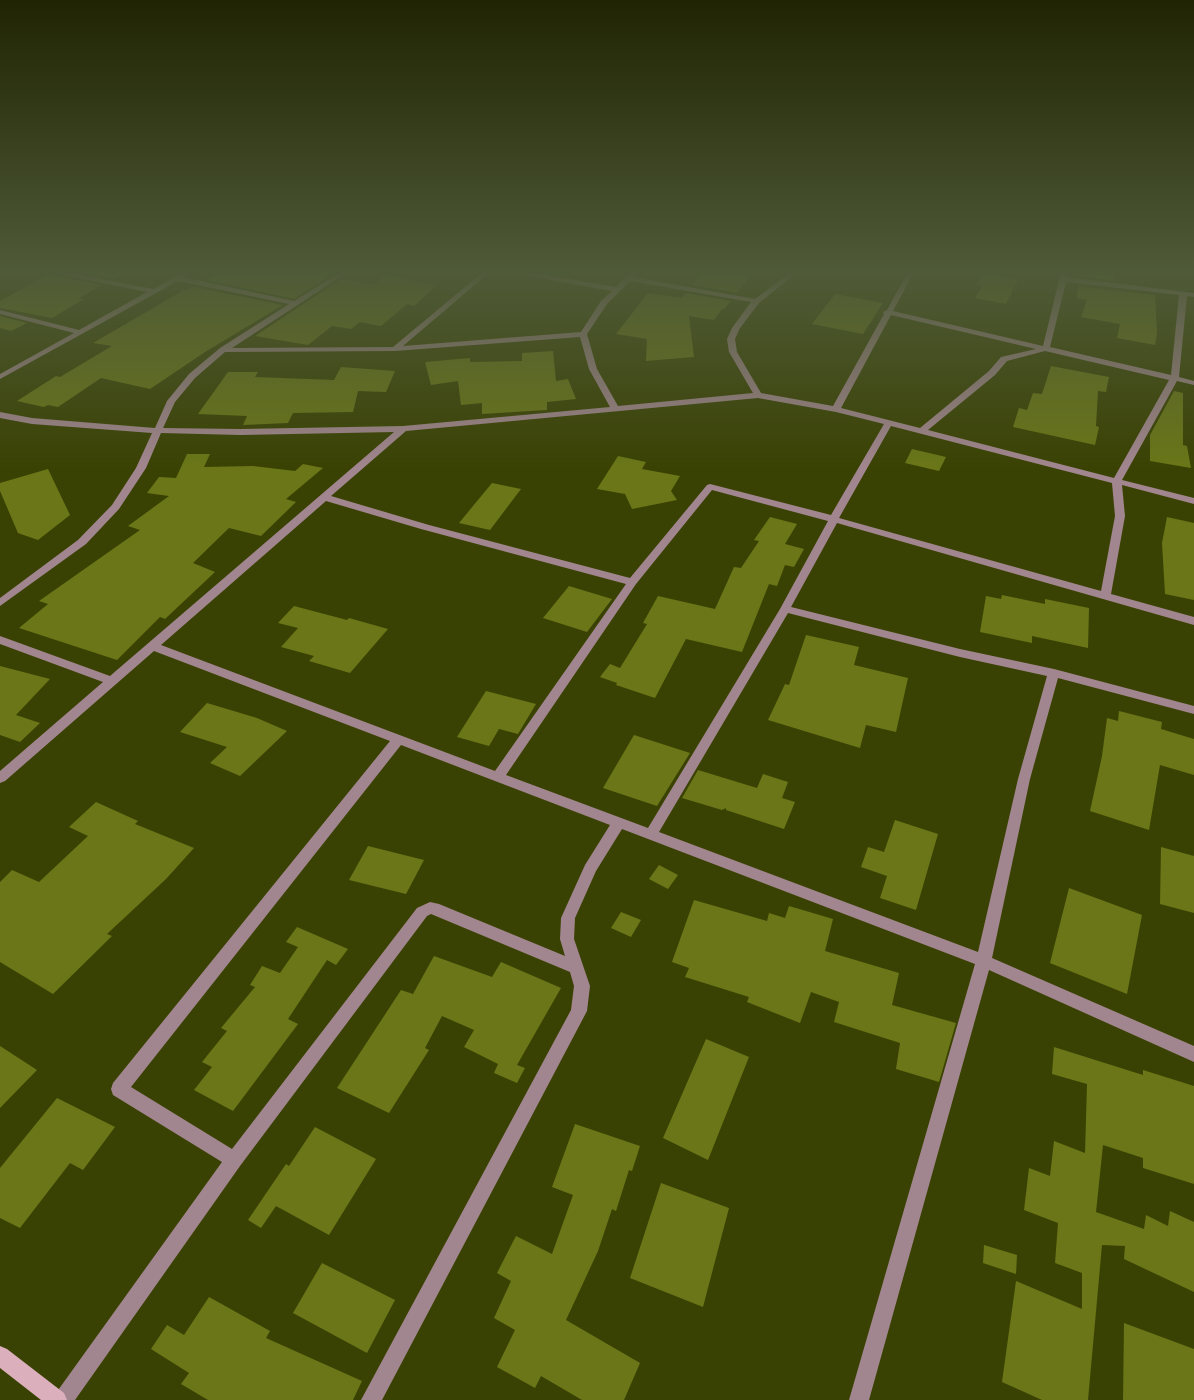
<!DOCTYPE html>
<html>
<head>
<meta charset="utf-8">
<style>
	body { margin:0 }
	canvas { display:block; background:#3a4203 }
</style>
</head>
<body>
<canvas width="1194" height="1400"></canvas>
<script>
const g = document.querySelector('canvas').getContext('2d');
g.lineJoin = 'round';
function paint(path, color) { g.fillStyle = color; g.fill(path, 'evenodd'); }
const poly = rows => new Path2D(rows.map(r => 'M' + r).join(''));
const building = poly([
	[77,272,127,272,114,279],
	[220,272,332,272,325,277,328,277,294,299,206,280],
	[704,272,753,272,737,293,692,285],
	[984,272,999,272,997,277,1018,280,1006,304,975,298,982,286,976,285],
	[1079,272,1114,272,1114,281,1079,276],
	[47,275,102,285,79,298,84,299,52,318,0,308,0,301],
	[387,275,436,286,414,306,407,304,381,326,360,322,351,329,332,326,308,345,255,336,341,279,373,285],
	[1078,286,1155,295,1157,333,1155,345,1117,338,1120,324,1081,317,1087,300,1077,298],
	[195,287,283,305,205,352,150,389,101,378,58,407,48,405,44,407,17,401,56,376,60,377,112,346,93,343,184,290],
	[648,293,681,298,686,293,731,301,724,309,722,309,714,320,689,316,694,357,646,361,647,339,616,334],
	[835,294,883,303,863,334,812,324],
	[0,316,27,323,11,331,0,328],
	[553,351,556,381,568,379,576,399,547,402,547,410,482,414,482,403,461,405,458,381,431,385,425,362,470,358,470,362,522,361,522,353],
	[1051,366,1109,377,1106,392,1098,391,1096,426,1099,427,1095,445,1013,427,1019,408,1027,410,1033,393,1042,394],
	[341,367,395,371,386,392,358,391,353,412,293,413,288,423,266,424,243,425,247,416,198,414,228,372,258,372,255,377,334,380],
	[1174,391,1183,393,1183,445,1187,446,1191,468,1150,461,1150,435],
	[912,449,946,457,939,471,905,463],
	[187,454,210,454,204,467,253,466,295,471,303,464,323,468,286,499,296,502,261,536,229,528,193,563,215,572,165,619,160,617,117,660,19,628,48,604,39,601,140,530,128,526,169,496,147,493,159,477,176,478],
	[618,456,646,462,642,469,680,476,671,491,677,500,632,509,625,494,597,489],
	[48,469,70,515,38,540,18,533,0,491,0,483],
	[492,483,521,489,490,530,459,523],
	[770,517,797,524,785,544,804,549,794,567,785,565,777,586,769,584,742,652,686,639,655,698,616,685,617,683,600,677,610,664,620,668,647,624,643,623,658,596,715,609,734,567,741,568,759,541,754,540],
	[1167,517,1194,523,1194,600,1165,594,1162,543],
	[569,586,612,599,587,632,543,618],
	[1002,595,1045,604,1045,599,1089,608,1088,648,1032,636,1032,643,980,632,986,596,1001,599],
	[294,606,347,620,349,618,388,629,350,673,309,661,314,656,281,647,298,628,278,623],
	[806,635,859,647,854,665,908,678,896,732,866,725,860,748,768,720,785,684,789,685],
	[0,666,50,679,16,715,40,723,20,742,0,735],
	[486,691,536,704,518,734,499,729,489,746,457,737],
	[207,703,257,718,287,731,240,776,210,763,227,747,180,732],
	[1119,711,1162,722,1161,729,1194,739,1194,775,1160,765,1149,830,1090,811,1102,756,1107,718,1118,721],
	[634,735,690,753,657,806,603,788],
	[698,770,757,788,763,774,788,782,782,798,795,802,784,829,726,810,726,808,722,810,682,798],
	[96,802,138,821,135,824,194,848,166,879,107,934,112,936,53,994,0,962,0,882,12,870,39,882,88,836,69,827],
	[895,820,938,834,916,910,880,898,887,876,861,867,868,847,884,852],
	[368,846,424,860,406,894,349,880],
	[1161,847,1194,856,1194,913,1160,904],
	[659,865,678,875,668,889,649,879],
	[1069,888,1142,915,1127,994,1050,963],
	[694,900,767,921,769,913,785,918,789,906,833,919,825,951,899,973,892,1005,956,1023,939,1082,896,1069,900,1043,834,1022,839,1002,811,992,800,1023,747,1002,749,997,685,977,689,968,672,962],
	[621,912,641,920,631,937,611,928],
	[297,927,348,949,336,965,327,960,288,1019,298,1024,233,1111,194,1090,212,1067,202,1062,227,1031,221,1028,255,987,250,985,262,966,280,973,298,947,286,942],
	[434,956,492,977,501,962,561,988,517,1065,525,1068,517,1083,494,1073,498,1064,464,1047,474,1030,442,1016,425,1048,429,1050,389,1113,337,1088,401,990,413,994],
	[706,1039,749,1057,708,1160,663,1138],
	[0,1046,37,1070,0,1108],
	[1054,1047,1143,1075,1143,1070,1194,1086,1194,1184,1143,1168,1143,1158,1103,1145,1096,1212,1144,1229,1146,1215,1168,1226,1170,1211,1194,1222,1194,1292,1124,1259,1125,1246,1102,1245,1088,1400,1042,1400,1002,1382,1016,1281,1082,1309,1082,1273,1055,1263,1058,1223,1024,1210,1029,1168,1050,1176,1054,1141,1085,1153,1087,1084,1052,1074],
	[57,1098,115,1127,83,1170,70,1163,20,1228,0,1218,0,1168],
	[575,1124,640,1146,632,1171,629,1170,616,1211,612,1209,598,1251,566,1320,640,1363,624,1400,582,1400,541,1376,535,1388,497,1367,515,1330,494,1318,511,1281,497,1273,516,1236,552,1254,573,1195,552,1187],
	[315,1127,376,1159,329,1235,276,1206,261,1228,248,1220,286,1164,289,1166],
	[661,1183,729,1208,703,1307,630,1278],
	[984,1245,1017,1255,1016,1274,983,1263],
	[322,1263,395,1300,367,1353,293,1313],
	[209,1297,270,1331,266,1338,362,1381,353,1400,208,1400,181,1384,189,1373,151,1349,167,1325,184,1335],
	[1124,1323,1194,1349,1194,1400,1123,1400]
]);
const street = poly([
	[56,272,67,272,153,289,184,272,191,272,183,277,294,301,341,272,348,272,232,348,393,347,483,272,490,272,403,346,581,332,601,301,612,291,518,274,515,272,528,272,616,287,630,272,637,272,633,277,755,299,791,272,798,272,759,303,740,328,735,339,737,352,761,393,833,406,884,314,883,312,887,310,908,272,914,272,893,311,1043,346,1061,272,1067,272,1066,277,1194,293,1194,297,1187,296,1179,377,1194,381,1194,385,1177,381,1122,480,1194,498,1194,504,1122,485,1125,516,1111,594,1194,617,1194,625,837,523,791,607,960,649,1054,669,1194,706,1194,714,1058,678,1030,779,992,958,1194,1046,1194,1062,989,970,869,1400,849,1400,975,964,622,829,596,871,575,918,574,939,590,986,587,1011,382,1400,361,1400,571,1010,574,986,570,972,431,914,427,916,240,1166,75,1400,53,1400,56,1393,222,1162,113,1095,111,1089,113,1083,390,741,154,651,5,781,0,783,0,771,103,682,0,644,0,636,110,676,394,432,241,435,161,433,146,468,119,509,86,544,0,606,0,598,78,540,112,505,136,468,152,433,32,424,0,418,0,412,32,418,155,428,167,401,189,374,220,348,289,304,178,281,0,379,0,374,74,333,0,314,0,310,79,330,147,292,59,274,56,272],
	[630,281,751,302,732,328,727,339,729,352,753,393,618,406,597,369,587,334,607,304,630,281],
	[1066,282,1179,295,1171,375,1050,347,1066,282],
	[891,315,1036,349,1001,357,989,371,920,428,841,408,891,315],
	[580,337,589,369,610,407,403,426,241,429,163,428,175,402,195,378,225,352,395,351,580,337],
	[1045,351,1169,380,1114,478,928,430,995,375,1007,361,1045,351],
	[758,398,836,412,884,424,831,515,710,484,707,485,630,578,429,525,331,496,406,431,758,398],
	[891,426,1112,483,1115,516,1101,591,839,518,891,426],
	[712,490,828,521,780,609,648,828,506,775,636,584,712,490],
	[326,501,421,529,626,584,495,771,161,645,326,501],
	[788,613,960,657,1047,676,1018,779,978,952,659,832,788,613],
	[401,745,610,825,585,865,561,918,560,939,565,956,439,904,430,902,417,908,232,1149,131,1087,401,745]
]);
const secondary = poly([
	[0,1346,7,1349,64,1393,67,1400,41,1400,0,1368,0,1346]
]);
paint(building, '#6a7617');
paint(street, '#a2868f');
paint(secondary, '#dcafbd');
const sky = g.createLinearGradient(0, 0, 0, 468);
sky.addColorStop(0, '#202402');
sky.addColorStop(0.58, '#4f5a39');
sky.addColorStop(1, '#4f5a3900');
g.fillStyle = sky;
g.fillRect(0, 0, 1194, 468);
</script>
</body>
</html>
